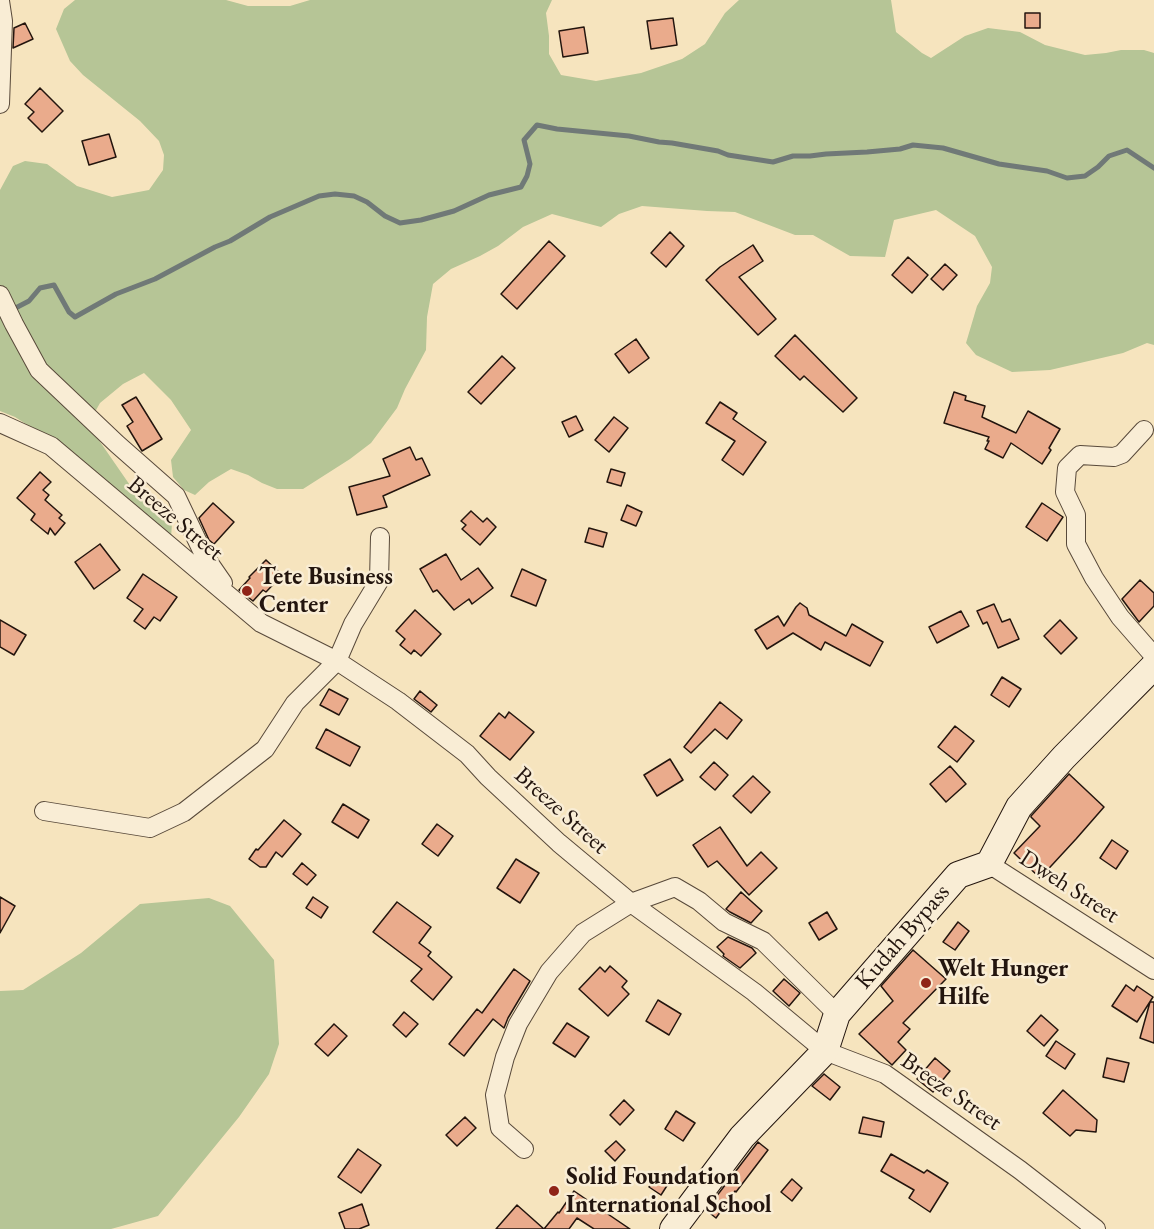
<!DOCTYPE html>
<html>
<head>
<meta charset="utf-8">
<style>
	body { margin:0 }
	canvas { display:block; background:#f6e4be }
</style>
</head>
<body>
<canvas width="1154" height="1229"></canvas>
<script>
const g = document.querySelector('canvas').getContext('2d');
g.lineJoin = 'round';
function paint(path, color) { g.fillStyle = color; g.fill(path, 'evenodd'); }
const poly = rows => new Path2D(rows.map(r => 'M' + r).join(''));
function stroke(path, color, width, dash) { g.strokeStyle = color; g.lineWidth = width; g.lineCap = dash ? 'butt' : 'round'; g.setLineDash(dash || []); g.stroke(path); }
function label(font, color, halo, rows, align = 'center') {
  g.font = font + ' "EB Garamond",serif'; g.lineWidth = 5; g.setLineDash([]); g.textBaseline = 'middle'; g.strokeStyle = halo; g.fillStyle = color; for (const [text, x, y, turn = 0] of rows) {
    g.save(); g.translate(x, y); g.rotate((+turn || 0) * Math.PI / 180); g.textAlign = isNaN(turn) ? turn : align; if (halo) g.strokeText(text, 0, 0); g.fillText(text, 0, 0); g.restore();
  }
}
const green = poly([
	[75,0,226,0,248,6,290,6,310,0,552,0,546,13,549,36,549,54,561,75,596,81,641,73,682,59,705,44,725,13,739,0,891,0,896,32,922,53,931,58,965,36,988,28,1020,32,1045,45,1085,55,1106,53,1121,50,1144,50,1154,53,1154,345,1147,343,1123,353,1050,370,1012,372,976,355,966,343,977,306,990,283,992,267,975,236,936,210,894,220,885,257,850,256,813,235,795,235,735,212,707,211,642,206,619,214,601,227,552,214,523,227,498,246,480,256,451,269,433,284,427,317,426,350,405,389,397,408,371,443,350,459,303,489,277,489,262,483,248,475,231,469,209,482,195,495,184,490,173,477,171,460,191,430,171,400,144,373,123,384,100,403,91,419,96,436,134,491,172,523,171,538,51,440,15,417,0,411,0,190,13,166,25,161,47,164,77,186,112,197,149,190,163,170,164,155,159,141,140,121,83,75,70,61,56,29,64,9],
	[209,898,230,906,274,960,279,1044,269,1074,239,1117,158,1216,111,1229,0,1229,0,991,23,990,81,953,140,904]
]);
const stream = poly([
	[0,316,29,301,40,288,54,285,69,312,75,317,116,294,155,279,215,247,230,241,270,217,319,196,335,194,354,196,367,202,385,216,400,223,421,220,454,211,489,195,521,187,527,176,530,164,524,140,537,125,557,129,629,136,659,142,672,143,718,151,728,155,773,162,793,156,810,156,826,154,867,152,900,149,913,145,943,148,999,164,1047,171,1067,178,1085,176,1098,167,1109,156,1127,150,1154,168]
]);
const building = poly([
	[1025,13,1040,13,1040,28,1025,28,1025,13],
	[673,18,677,45,651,49,647,21,673,18],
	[25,23,33,39,13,48,14,28,25,23],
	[584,27,588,53,563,57,559,31,584,27],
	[40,88,63,111,42,132,28,118,34,112,25,104,40,88],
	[109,134,116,157,89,165,82,141,109,134],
	[670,232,684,246,666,267,651,253,670,232],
	[549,241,565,256,517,309,501,294,549,241],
	[753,245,763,261,739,277,776,319,758,335,706,280,720,267,753,245],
	[908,257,928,275,912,293,892,275,908,257],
	[945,264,957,275,943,290,931,279,945,264],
	[795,335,857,398,843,412,804,376,800,380,775,356,795,335],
	[636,339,649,358,629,373,615,354,636,339],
	[502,356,515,368,481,404,468,392,502,356],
	[954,392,966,396,965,400,985,406,982,417,1016,433,1028,411,1060,429,1049,448,1051,450,1042,464,1011,443,1003,458,985,449,989,441,987,441,989,437,944,423,954,392],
	[136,397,162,439,142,451,127,426,133,422,122,405,136,397],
	[720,402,737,413,733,419,766,442,743,475,722,460,735,441,706,423,720,402],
	[576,416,583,430,569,437,562,422,576,416],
	[614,417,628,428,609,452,595,440,614,417],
	[410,447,416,460,422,458,430,475,383,496,387,507,357,515,349,487,390,476,383,459,410,447],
	[611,469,625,473,621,486,607,482,611,469],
	[40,472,51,482,43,490,49,495,45,500,62,515,59,518,65,523,55,535,50,528,48,534,31,520,35,514,17,498,40,472],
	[213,503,234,522,214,544,209,540,199,518,213,503],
	[1042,503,1063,517,1047,541,1026,527,1042,503],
	[627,505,642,512,636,526,621,520,627,505],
	[471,511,483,522,487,518,496,527,480,545,462,529,466,525,461,521,471,511],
	[589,528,607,533,603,547,585,542,589,528],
	[100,544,120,570,94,589,75,562,100,544],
	[446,554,461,580,478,568,493,588,472,604,469,599,454,610,437,590,433,592,420,569,446,554],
	[266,560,282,575,266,592,263,590,253,601,239,590,250,578,249,577,266,560],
	[522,569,546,580,536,606,511,596,522,569],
	[143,574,177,597,160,621,154,617,145,629,134,621,143,609,127,598,143,574],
	[1140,580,1154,593,1154,606,1139,622,1122,599,1140,580],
	[800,603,807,608,809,615,846,636,852,624,883,642,870,666,825,642,821,650,793,633,767,649,755,630,778,616,784,626,796,607,800,603],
	[994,604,1002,622,1010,619,1019,639,998,648,987,622,983,624,977,611,994,604],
	[415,610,441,634,421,656,414,650,411,654,400,645,405,639,396,631,415,610],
	[961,611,969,626,937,643,929,627,961,611],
	[0,620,26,635,14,655,0,647,0,620],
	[1060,620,1077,638,1061,654,1044,636,1060,620],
	[1002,677,1021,689,1009,707,991,695,1002,677],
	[329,689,348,699,339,715,320,705,329,689],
	[420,691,437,705,431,712,414,699,420,691],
	[720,702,742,720,727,739,715,729,691,753,684,747,720,702],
	[509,712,534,732,510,760,480,736,499,713,505,718,509,712],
	[955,726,974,741,957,762,938,747,955,726],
	[326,729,360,747,350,766,316,748,326,729],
	[670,759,683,780,657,796,644,775,670,759],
	[714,762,728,775,715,790,700,777,714,762],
	[950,766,966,784,946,802,930,784,950,766],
	[1069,774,1104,807,1076,839,1040,878,1014,853,1040,826,1031,817,1031,816,1069,774],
	[753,776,770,792,751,813,733,796,753,776],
	[343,804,369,820,358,838,332,822,343,804],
	[284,820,301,834,282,857,276,852,266,867,260,867,249,859,256,849,258,850,284,820],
	[437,824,453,836,438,856,422,844,437,824],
	[720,827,747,866,761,852,777,868,749,895,717,861,708,867,693,845,720,827],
	[1112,840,1128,851,1116,869,1100,858,1112,840],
	[516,859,539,873,520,903,497,888,516,859],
	[302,863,316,875,307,885,293,874,302,863],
	[741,892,762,911,751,923,730,912,726,909,741,892],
	[0,897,15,906,0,933,0,897],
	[313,897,328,907,321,918,306,908,313,897],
	[397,902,431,927,419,943,431,952,428,956,452,977,433,1000,411,981,422,969,373,932,397,902],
	[827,912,837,929,819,940,809,923,827,912],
	[958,922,969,931,955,950,943,942,958,922],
	[728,937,752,948,756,953,740,968,723,956,724,954,717,947,728,937],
	[913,950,946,979,903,1023,910,1029,898,1042,906,1050,892,1065,859,1034,893,1001,881,986,913,950],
	[610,966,627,981,622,987,629,994,608,1016,579,989,600,967,605,972,610,966],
	[514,969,530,981,508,1018,504,1028,493,1019,464,1056,449,1044,477,1009,482,1013,514,969],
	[784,979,800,993,789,1006,773,991,784,979],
	[1126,985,1134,991,1137,986,1153,997,1137,1022,1112,1006,1126,985],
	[658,1000,681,1014,669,1035,646,1021,658,1000],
	[1150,1002,1154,1002,1154,1043,1140,1038,1150,1002],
	[404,1012,418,1024,406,1037,393,1025,404,1012],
	[1041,1015,1058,1030,1044,1046,1027,1031,1041,1015],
	[567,1023,589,1037,575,1057,553,1043,567,1023],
	[334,1024,347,1036,328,1056,315,1044,334,1024],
	[1056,1041,1075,1054,1065,1069,1046,1056,1056,1041],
	[935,1058,950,1071,933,1092,917,1079,935,1058],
	[1107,1058,1129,1063,1124,1082,1103,1077,1107,1058],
	[824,1074,840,1087,830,1100,812,1086,824,1074],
	[1063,1090,1097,1120,1096,1132,1076,1130,1070,1136,1043,1113,1063,1090],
	[624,1100,634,1110,620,1125,610,1115,624,1100],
	[676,1111,695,1123,683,1141,665,1129,676,1111],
	[465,1117,476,1128,457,1146,446,1135,465,1117],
	[863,1117,884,1122,881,1137,859,1133,863,1117],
	[616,1141,625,1150,615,1161,605,1151,616,1141],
	[758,1142,768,1150,736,1192,735,1191,716,1218,706,1210,758,1142],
	[358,1149,381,1165,361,1193,338,1177,358,1149],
	[891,1154,924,1173,927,1170,948,1183,930,1212,909,1198,914,1190,881,1171,891,1154],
	[658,1174,670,1181,661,1195,649,1187,658,1174],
	[792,1179,802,1188,792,1201,781,1192,792,1179],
	[574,1191,630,1229,594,1229,577,1218,569,1229,496,1229,517,1205,544,1229,558,1212,559,1213,574,1191],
	[362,1204,369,1225,359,1229,345,1229,339,1213,362,1204]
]);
const street = poly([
	[0,1,3,21,0,104],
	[0,295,14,324,39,370,117,444,176,496,205,557,223,583],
	[0,423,51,446,261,623,337,661,398,701,467,754,488,777,559,843,631,903,754,992,825,1051,885,1074,1020,1170,1096,1229],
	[1144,430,1122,454,1114,457,1080,455,1067,468,1065,492,1076,515,1076,544,1094,578,1120,617,1154,656],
	[44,811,150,828,184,812,265,749,295,703,337,661,353,624,379,581,380,537],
	[989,864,1154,970],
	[524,1149,500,1128,495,1095,505,1057,518,1024,549,972,583,933,631,903,675,887,699,901,724,922,763,941,837,1014]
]);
const secondary = poly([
	[673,1229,742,1137,825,1051,837,1014,958,875,989,864,1019,807,1064,757,1154,666]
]);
const markers = [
	[247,591,6,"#8f2418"],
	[926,983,6,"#8f2418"],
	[554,1191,6,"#8f2418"]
];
const streetNames = [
	["Breeze Street",175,519,40],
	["Breeze Street",561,811,42],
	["Dweh Street",1069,887,33],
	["Kudah Bypass",903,937,-49],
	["Breeze Street",951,1092,35]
];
const poiNames = [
	["Tete Business",259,577],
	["Center",259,605],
	["Welt Hunger",938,969],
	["Hilfe",938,997],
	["Solid Foundation",566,1177],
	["International School",566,1205]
];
paint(green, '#b6c596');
stroke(stream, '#707977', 5);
paint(building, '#eaab8c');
stroke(building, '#23150e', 1.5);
stroke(street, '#58493a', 20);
stroke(secondary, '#23150e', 28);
stroke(street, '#f9edd5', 18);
stroke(secondary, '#f9edd5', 26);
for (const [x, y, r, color] of markers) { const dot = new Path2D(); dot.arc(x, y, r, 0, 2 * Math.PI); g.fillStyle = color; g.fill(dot); stroke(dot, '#f9edd5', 2); }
label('24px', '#23150e', '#f9edd5', streetNames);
label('bold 24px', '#23150e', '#f9edd5', poiNames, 'left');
</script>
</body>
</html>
